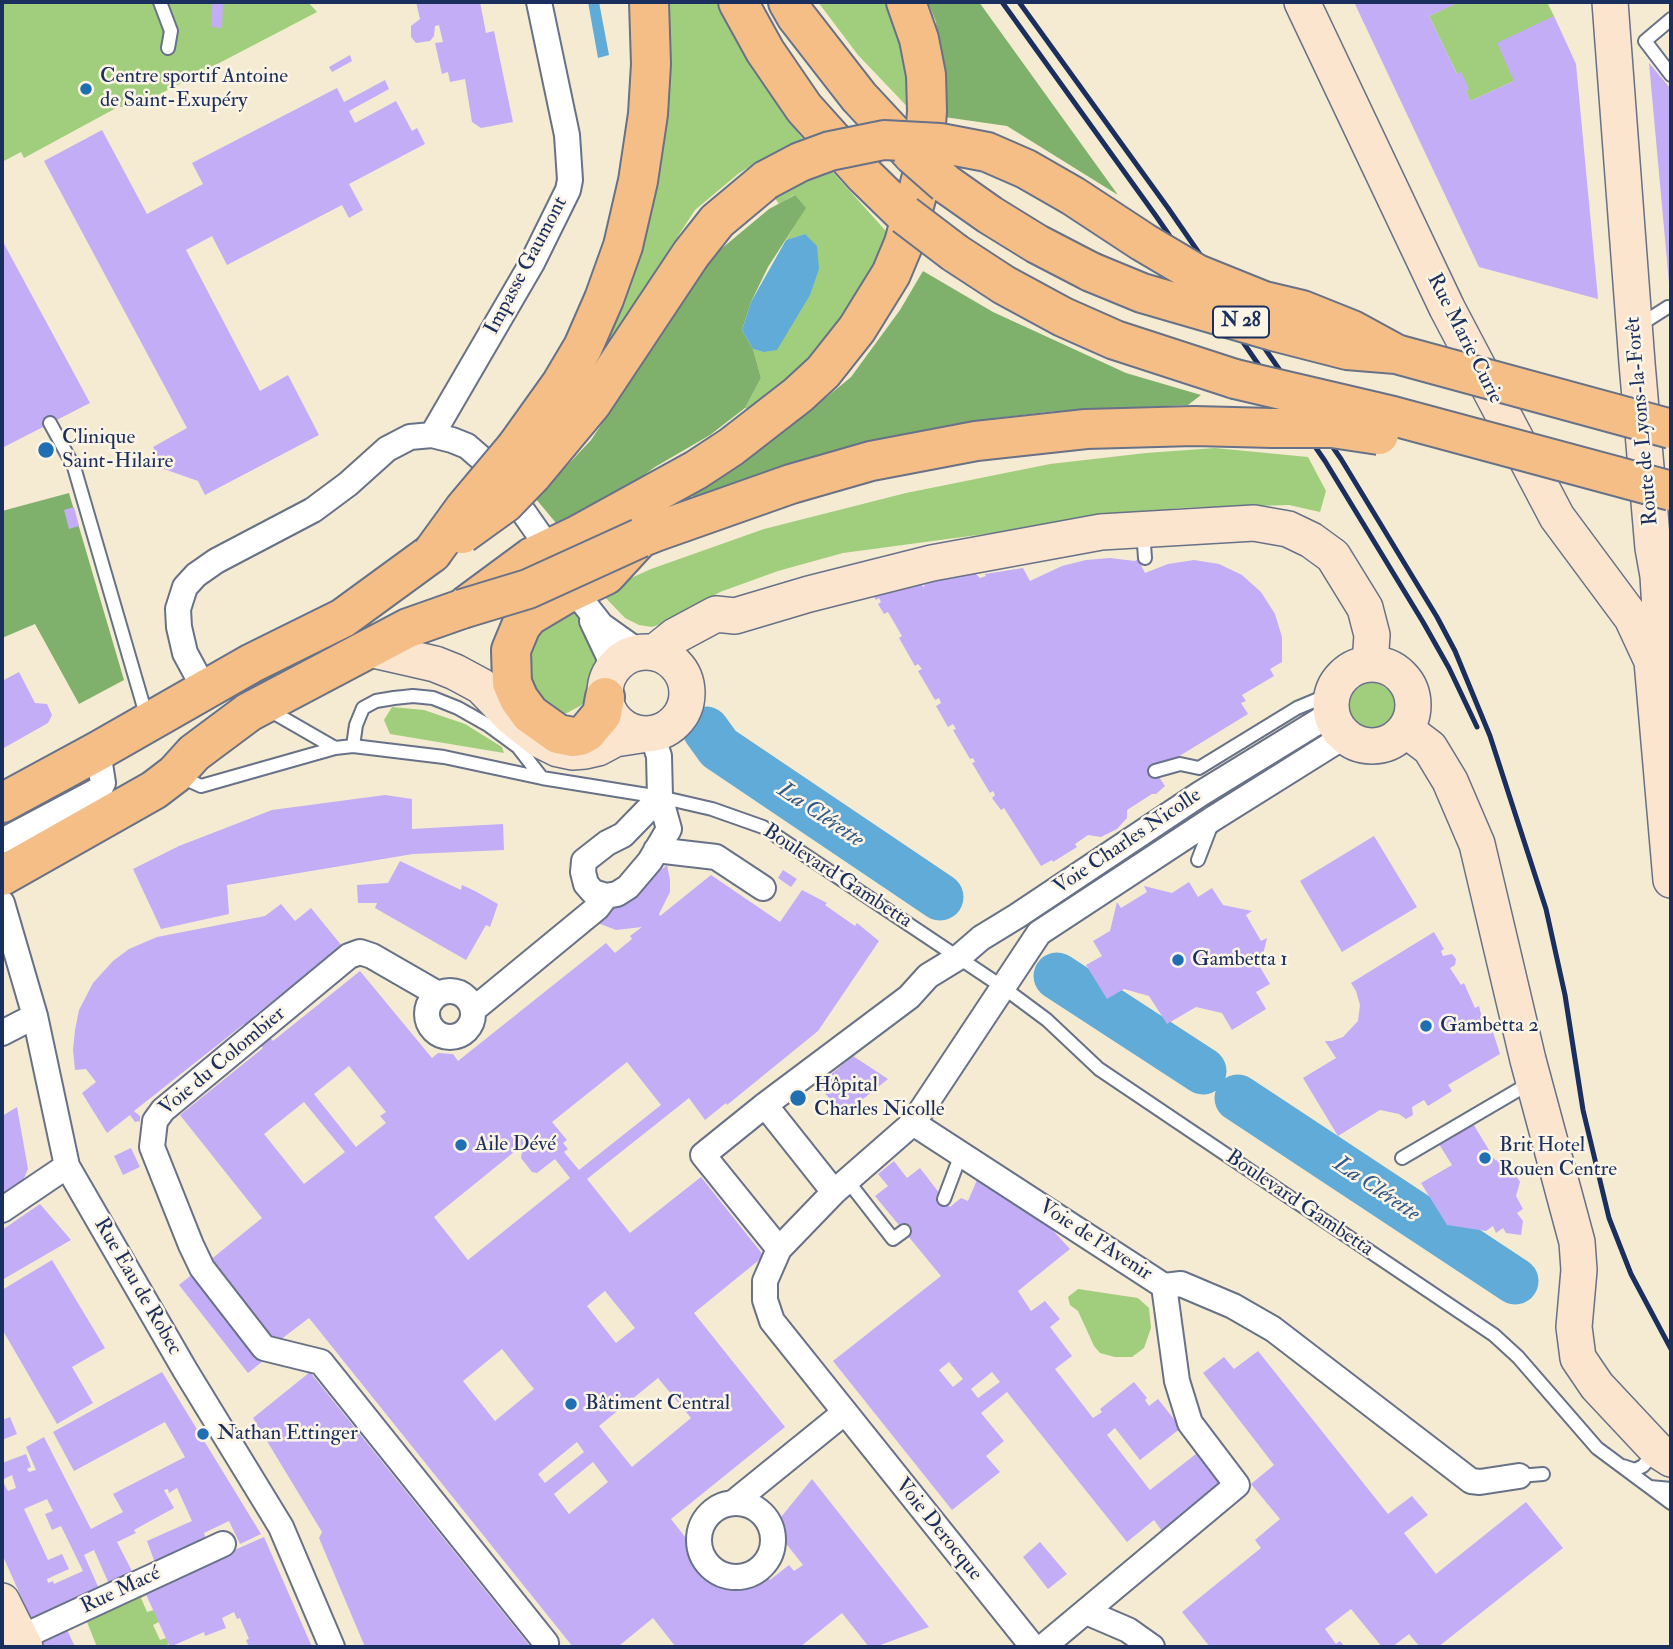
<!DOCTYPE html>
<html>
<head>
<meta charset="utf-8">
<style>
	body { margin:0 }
	#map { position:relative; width:1673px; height:1649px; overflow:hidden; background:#f5ebd2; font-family:"IM FELL Double Pica",serif }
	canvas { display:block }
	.frame { position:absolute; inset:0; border:4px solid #1b2f5e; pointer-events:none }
</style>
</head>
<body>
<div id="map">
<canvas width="1673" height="1649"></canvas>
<div class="frame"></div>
</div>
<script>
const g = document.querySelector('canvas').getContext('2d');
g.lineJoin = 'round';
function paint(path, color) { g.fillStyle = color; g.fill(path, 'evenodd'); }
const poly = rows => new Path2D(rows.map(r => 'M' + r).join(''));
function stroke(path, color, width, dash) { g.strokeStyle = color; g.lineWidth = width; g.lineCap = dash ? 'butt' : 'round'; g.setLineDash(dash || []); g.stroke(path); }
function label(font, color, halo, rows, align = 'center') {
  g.font = font + ' "IM FELL Double Pica",serif'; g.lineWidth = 5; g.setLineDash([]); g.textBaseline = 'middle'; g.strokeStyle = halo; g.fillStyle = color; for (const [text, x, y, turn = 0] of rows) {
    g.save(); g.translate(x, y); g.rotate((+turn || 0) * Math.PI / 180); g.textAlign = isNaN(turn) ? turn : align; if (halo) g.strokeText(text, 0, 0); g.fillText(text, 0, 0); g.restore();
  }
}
const green = poly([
	[2,2,308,2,317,12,137,106,118,107,24,158,21,152,2,162],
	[664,2,716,2,748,62,802,138,894,240,837,334,758,411,745,408,761,378,753,349,763,352,805,234,786,240,805,208,794,195,779,204,752,165,738,174,695,210,556,423,596,348],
	[818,2,893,2,920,120,858,55],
	[1459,2,1547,2,1554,16,1514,81,1470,101,1466,91,1468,89,1461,73,1457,74,1429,16],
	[1215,448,1308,457,1326,491,1320,512,1289,505,1179,508,843,553,778,571,720,592,673,620,652,627,639,625,625,618,600,592,651,569,764,529,906,493,1050,464,1146,453],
	[572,607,584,620,599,659,591,675,591,691,588,699,580,706,561,716,553,714,528,684,528,632],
	[1366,681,1380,684,1395,694,1395,715,1393,723,1384,731,1374,732,1359,729,1346,712,1348,698,1352,690],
	[392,707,424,710,465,724,502,747,504,753,390,734,384,720],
	[1078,1289,1138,1298,1149,1308,1151,1328,1144,1348,1132,1357,1115,1357,1100,1353,1094,1346,1078,1311,1070,1305,1068,1297],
	[144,1590,147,1595,141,1598,147,1612,154,1610,159,1622,153,1625,160,1640,166,1638,169,1644,161,1647,97,1647,85,1617]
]);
const forest = poly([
	[928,2,979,2,1118,195,1007,126,944,117,936,22],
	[795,195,806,208,768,267,751,302,742,330,753,349,761,378,745,408,710,435,655,467,585,518,561,529,536,499,591,440,715,254,769,209],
	[923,271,993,312,1126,373,1201,395,1188,405,1057,411,996,418,940,430,694,498,689,490,811,410,851,377,900,310],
	[69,493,124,680,79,704,35,624,2,638,2,511]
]);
const water = poly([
	[588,2,599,2,609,55,598,58],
	[805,234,817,246,819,269,810,295,777,350,763,352,753,349,742,330,751,302,786,240]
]);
const river = poly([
	[706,730,719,748,940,897],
	[1057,976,1203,1071],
	[1238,1098,1515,1281]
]);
const building = poly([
	[212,2,223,2,222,28,211,27],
	[416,2,480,2,486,33,494,31,513,122,481,128,472,122,465,79,450,82,448,72,442,74,435,43,443,42,439,25,435,26,434,36,430,41,416,43,411,37,411,26,420,19],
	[1354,2,1460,2,1429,16,1457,74,1461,72,1469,89,1466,91,1470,101,1514,81,1497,43,1554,16,1576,64,1598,299,1479,267],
	[350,55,352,61,332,72,329,67],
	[1649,63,1671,89,1671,283,1669,283],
	[385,80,389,89,349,111,355,123,396,101,412,131,417,128,425,144,349,184,363,210,349,218,342,205,227,265,212,236,186,250,260,391,288,375,319,435,205,495,198,481,164,469,153,447,187,428,44,161,102,130,147,214,203,184,192,163,337,88,344,102],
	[2,240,90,403,2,448],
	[74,507,79,526,69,529,64,510],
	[1110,558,1135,561,1138,559,1145,573,1168,564,1194,560,1219,564,1242,575,1261,592,1275,614,1282,637,1282,662,1270,669,1274,676,1242,695,1246,701,1241,703,1248,714,1155,771,1165,786,1156,794,1152,794,1127,810,1127,818,1117,829,1101,837,1088,835,1075,844,1077,847,1053,862,1052,860,1041,866,1004,808,1001,810,992,798,995,795,993,791,990,793,972,763,975,762,973,758,970,759,953,730,956,729,953,724,948,727,936,706,941,703,939,698,935,700,918,671,922,669,918,664,915,666,899,638,902,636,888,612,884,614,878,604,881,602,879,598,876,600,871,592,922,583,923,588,926,582,974,572,980,578,986,576,985,574,1023,568,1030,581,1062,566,1086,560],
	[19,672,35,703,47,704,52,715,48,723,2,749,2,681],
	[385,795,412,799,412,829,503,824,504,850,413,854,227,885,229,914,161,929,133,869,179,846,272,810],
	[1374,836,1417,907,1342,952,1300,881],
	[400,861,461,890,462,885,475,891,498,904,490,927,486,925,466,960,375,908,377,903,358,903,357,885,388,883],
	[667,865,670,880,670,892,659,914,660,916,711,875,780,922,802,890,827,903,825,905,855,926,857,923,879,941,818,1031,727,1105,726,1103,705,1120,689,1098,587,1179,630,1233,701,1177,764,1256,694,1313,785,1427,671,1519,714,1574,727,1564,732,1569,741,1572,747,1573,759,1567,770,1580,789,1565,794,1571,803,1565,773,1527,812,1479,929,1627,875,1647,869,1647,842,1613,800,1647,679,1647,675,1646,653,1618,620,1645,622,1647,573,1647,309,1318,275,1344,209,1261,262,1218,180,1115,263,1048,244,1024,134,1111,140,1116,140,1121,135,1122,130,1115,107,1133,82,1093,96,1082,86,1069,75,1070,73,1050,75,1030,79,1010,93,983,113,961,129,949,157,937,265,916,281,904,295,921,311,908,342,946,254,1016,273,1041,360,971,432,1058,438,1053,453,1054,458,1061,606,943,615,953,632,939,630,936,642,927,616,930,595,922],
	[627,1062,661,1105,579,1170,564,1152,568,1149,563,1143,567,1140,552,1122],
	[349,1066,386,1112,380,1116,386,1123,356,1147,314,1094],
	[304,1102,345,1152,304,1184,264,1134],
	[519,1148,522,1152,521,1158,532,1172,537,1173,555,1159,570,1178,468,1260,434,1217],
	[605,1291,635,1328,616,1343,587,1306],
	[502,1349,534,1389,495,1421,463,1381],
	[658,1378,691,1418,632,1467,599,1426],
	[577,1442,584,1452,545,1483,538,1474],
	[593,1462,608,1482,569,1514,554,1494],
	[783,870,797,879,791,887,778,878],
	[1189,882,1198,897,1212,888,1223,905,1252,911,1246,915,1261,941,1267,938,1260,967,1270,984,1256,992,1266,1009,1232,1030,1222,1013,1196,1007,1167,1024,1149,996,1124,989,1107,999,1086,965,1102,956,1093,941,1110,931,1117,902,1121,908,1147,892,1144,886,1172,893],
	[1434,932,1444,949,1441,951,1443,956,1452,954,1456,959,1455,965,1450,968,1461,985,1464,983,1475,1008,1479,1006,1483,1022,1490,1034,1493,1032,1500,1054,1448,1085,1452,1091,1428,1106,1424,1100,1412,1107,1413,1115,1406,1119,1399,1114,1380,1110,1338,1136,1303,1078,1336,1058,1325,1041,1332,1041,1343,1037,1358,1021,1360,1005,1356,991,1351,983],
	[853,1056,888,1079,843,1115,818,1085],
	[17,1107,28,1169,21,1185,2,1201,2,1116],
	[1466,1112,1495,1160,1508,1162,1520,1182,1516,1196,1523,1209,1517,1213,1523,1221,1521,1235,1506,1233,1503,1228,1496,1233,1493,1226,1486,1231,1447,1225,1421,1183,1452,1165,1432,1133],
	[131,1148,140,1167,123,1175,114,1156],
	[894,1161,907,1178,920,1168,950,1207,961,1198,968,1201,977,1180,1039,1218,1048,1225,1070,1249,1018,1291,1031,1311,1045,1301,1060,1319,1050,1327,1072,1356,1055,1369,1093,1418,1102,1412,1100,1409,1134,1382,1147,1398,1145,1400,1149,1406,1158,1399,1181,1428,1140,1460,1115,1428,1107,1435,1150,1490,1201,1450,1220,1481,1219,1489,1165,1535,1154,1520,1127,1542,1007,1392,981,1413,1004,1441,986,1456,1000,1472,952,1510,833,1361,941,1276,875,1196,888,1186,878,1174],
	[949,1362,963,1379,953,1387,939,1370],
	[992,1372,1000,1382,978,1398,971,1389],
	[40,1204,71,1240,2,1280,2,1230],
	[52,1260,105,1348,72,1367,93,1403,57,1424,2,1329,2,1290],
	[194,1273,263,1361,248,1373,179,1285],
	[1258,1351,1388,1514,1412,1496,1428,1515,1404,1533,1436,1574,1526,1502,1563,1548,1438,1647,1420,1647,1409,1634,1392,1647,1382,1647,1351,1609,1325,1629,1336,1644,1340,1641,1345,1647,1210,1647,1182,1612,1261,1548,1255,1540,1280,1519,1251,1484,1274,1465,1203,1373,1224,1357,1234,1369],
	[162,1372,261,1534,240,1544,229,1521,204,1533,206,1540,155,1563,147,1541,192,1521,177,1488,169,1493,168,1489,164,1490,174,1508,134,1530,136,1533,117,1542,133,1573,109,1584,94,1550,84,1555,100,1591,32,1621,2,1554,2,1480,8,1491,16,1488,12,1475,2,1480,2,1463,26,1454,31,1467,27,1469,29,1472,36,1470,26,1447,44,1437,91,1529,123,1512,113,1494,185,1457,165,1422,74,1471,53,1432],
	[47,1499,53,1511,45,1514,52,1530,61,1526,83,1571,54,1584,53,1581,48,1583,47,1579,69,1569,62,1554,48,1560,24,1509],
	[310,1372,529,1645,528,1647,365,1647,319,1538,322,1532,253,1418],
	[10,1417,17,1434,2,1440,2,1420],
	[264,1537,312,1647,249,1647,246,1640,249,1639,240,1618,237,1619,234,1612,222,1618,226,1628,205,1636,204,1632,170,1647,144,1590],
	[1040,1542,1067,1574,1048,1589,1023,1557],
	[65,1625,75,1647,44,1647,40,1638]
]);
const lane = poly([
	[160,2,171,31,168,48],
	[1671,19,1645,41,1671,75],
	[1638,326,1668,307],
	[50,423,74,467,147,718],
	[1143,531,1145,558],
	[269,710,335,748],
	[353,746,356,725,363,708,376,701,394,698,413,696,433,698,458,708,488,725,518,747,542,778],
	[1155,771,1180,764,1199,768,1297,708,1333,693],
	[179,776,201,786,335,748,353,746,444,757,542,778,660,797,712,809,763,827,1004,988,1047,1020,1099,1069,1494,1335,1518,1357,1597,1448,1671,1503],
	[1198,860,1213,821],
	[1402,1158,1530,1083],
	[847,1180,893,1239,904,1231],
	[944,1199,961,1154],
	[1623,1466,1635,1470,1643,1466,1656,1451],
	[1519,1476,1543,1474],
	[1650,1487,1671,1489]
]);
const street = poly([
	[432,435,532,263,568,190,570,180,567,135,539,2],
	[522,510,543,540],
	[583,602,601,625,632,647,645,652],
	[592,621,609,657,611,666,608,677],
	[205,690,185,653,179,627,178,609,185,587,196,575,216,561,313,510,348,484,387,449,410,437,432,435,452,440,467,446,482,459],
	[652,735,659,756,660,797,669,829,650,861,628,887,617,894,606,896,593,892,586,884,583,872,584,861,607,843,623,835,660,797],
	[2,841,100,789,103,783,98,751],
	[656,850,716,857,763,888],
	[2,903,35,1016,67,1166,185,1370,281,1527,332,1647],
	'427 1014a23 23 0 1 1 46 0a23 23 0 1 1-46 0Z',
	[438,994,372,956,360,952,349,956,163,1110,155,1121,152,1147,191,1245,202,1268,264,1348,321,1362,546,1643,544,1647],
	[473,1010,597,908,606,896],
	[2,1033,35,1016],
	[765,1105,703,1155,779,1249],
	[913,1123,1164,1286,1177,1381,1190,1423,1237,1485,1043,1647],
	[834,1192,765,1105,909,997,928,976,959,957,981,938,1017,916,1200,794,1332,713],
	[2,1210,67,1166],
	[1164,1286,1181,1284,1233,1306,1273,1329,1471,1481,1480,1482,1519,1476],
	[733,1503,844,1413],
	'699 1540a37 37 0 1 1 74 0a37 37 0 1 1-74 0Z',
	[1086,1612,1128,1630,1152,1647],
	[20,1638,223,1544],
	[1033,1647,772,1321,765,1300,765,1281,779,1249,834,1192,913,1123,1039,933,1214,818,1345,736]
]);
const secondary = poly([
	[1302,2,1447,308,1557,517,1632,618,1652,661],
	[1610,2,1637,363,1653,548,1658,576,1662,642,1652,661,1671,880],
	[369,649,435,664,455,672,481,686,512,718,540,740,558,749,572,752,585,751,598,748,615,739,641,735],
	'605 693a41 41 0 1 1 82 0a41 41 0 1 1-82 0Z',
	[655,652,675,636,716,614,735,616,809,594,932,563,1101,532,1254,523,1288,529,1311,540,1333,556,1365,608,1372,635,1370,664],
	'1331 705a41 41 0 1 1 82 0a41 41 0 1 1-82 0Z',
	[1405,729,1430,748,1450,781,1477,844,1528,1060,1577,1242,1579,1270,1574,1327,1578,1358,1597,1386,1657,1450,1671,1459],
	[2,1601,25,1647]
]);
const primary = poly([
	[2,803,98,751,252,663,343,618,432,553],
	[2,876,154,790,175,774,194,753,249,712,408,628,462,609]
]);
const highway = poly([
	[738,2,765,51,804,108,865,176,905,215],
	[788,2,796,16,859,97,913,155],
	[946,184,990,215,1037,244,1091,272],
	[955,253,1004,285,1063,317,1115,340,1235,379],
	[516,447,561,384,583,347,604,299,623,246,638,181,648,114,651,64,649,2],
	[532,475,592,403,691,254,717,221,766,180],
	[467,605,532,557,578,535,696,470,731,447,798,395,823,372,857,329,891,274,904,243,922,176,927,111,926,75,919,39,906,2],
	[605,697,602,714,587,732,580,736,573,737,558,734,530,714,519,699,512,683,511,650,521,626,529,616,566,594,606,575,640,538,655,532,791,484,871,461,976,441,1086,429,1194,426,1273,428]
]);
const rail = poly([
	[1002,2,1156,216,1325,461,1423,622,1449,668,1477,727],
	[1019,2,1168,208,1341,459,1437,617,1455,651,1490,736,1546,909,1565,995,1583,1110,1609,1218,1631,1274,1671,1349]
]);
const highwayBridge = poly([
	[913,155,946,184],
	[766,180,800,162,830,151,884,140,940,143,987,152,1026,169,1073,196,1143,242,1197,274,1264,301,1302,310,1352,330,1396,354],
	[905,215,955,253],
	[1091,272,1142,293,1273,331,1347,350,1396,354,1671,429],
	[1235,379,1393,416,1671,491],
	[1273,428,1332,428,1379,435],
	[462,534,505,503,532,475],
	[432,553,464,509,516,447],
	[462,609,528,589,640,538]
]);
const markers = [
	[86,89,7,"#1f6fb2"],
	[46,450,9,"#1f6fb2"],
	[1178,960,7,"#1f6fb2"],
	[1426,1026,7,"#1f6fb2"],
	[798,1098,9,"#1f6fb2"],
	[461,1145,7,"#1f6fb2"],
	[1485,1158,7,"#1f6fb2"],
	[571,1404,7,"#1f6fb2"],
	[203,1434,7,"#1f6fb2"]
];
const shields = [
	[1241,322,56]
];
const shieldNames = [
	["N 28",1241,322]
];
const poiNames = [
	["Centre sportif Antoine",100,77],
	["de Saint-Exupéry",100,101],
	["Clinique",62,438],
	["Saint-Hilaire",62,462],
	["Gambetta 1",1192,960],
	["Gambetta 2",1440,1026],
	["Hôpital",814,1086],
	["Charles Nicolle",814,1110],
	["Aile Dévé",475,1145],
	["Brit Hotel",1499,1146],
	["Rouen Centre",1499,1170],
	["Bâtiment Central",585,1404],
	["Nathan Ettinger",217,1434]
];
const streetNames = [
	["Impasse Gaumont",527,266,-62],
	["Rue Marie Curie",1464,339,63],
	["Route de Lyons-la-Forêt",1643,421,-95],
	["Voie Charles Nicolle",1128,842,-34],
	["Boulevard Gambetta",837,877,33],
	["Voie du Colombier",223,1062,-40],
	["Boulevard Gambetta",1299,1204,34],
	["Voie de l'Avenir",1095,1241,33],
	["Rue Eau de Robec",137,1287,60],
	["Voie Derocque",938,1530,51],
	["Rue Macé",121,1591,-25]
];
const waterNames = [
	["La Clérette",820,816,34],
	["La Clérette",1376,1190,34]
];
paint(green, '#a1ce7c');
paint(forest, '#80b16c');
paint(water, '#60abd8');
stroke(river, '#60abd8', 47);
paint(building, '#c3adf6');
stroke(lane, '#677187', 16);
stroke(street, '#677187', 28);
stroke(secondary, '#677187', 38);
stroke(primary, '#677187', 42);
stroke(highway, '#677187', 42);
stroke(lane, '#fff', 12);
stroke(street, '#fff', 24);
stroke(secondary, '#fbe5cf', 35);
stroke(primary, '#f5be86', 38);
stroke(highway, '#f5be86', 38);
stroke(rail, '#1b2f5e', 5);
stroke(highwayBridge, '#677187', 42, []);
stroke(highwayBridge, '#f5be86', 38);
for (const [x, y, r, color] of markers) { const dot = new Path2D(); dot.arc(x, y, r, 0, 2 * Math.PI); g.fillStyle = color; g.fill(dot); stroke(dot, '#fcf5e5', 2.5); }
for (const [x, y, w] of shields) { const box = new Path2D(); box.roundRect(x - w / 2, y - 15.5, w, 31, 5); g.fillStyle = '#fcf5e5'; g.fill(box); stroke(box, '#1b2f5e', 2); }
label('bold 19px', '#1b2f5e', null, shieldNames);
label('21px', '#1b2f5e', '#fcf5e5', poiNames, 'left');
label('21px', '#1b2f5e', '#fcf5e5', streetNames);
label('italic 23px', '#335a89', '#fcf5e5', waterNames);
</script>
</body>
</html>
